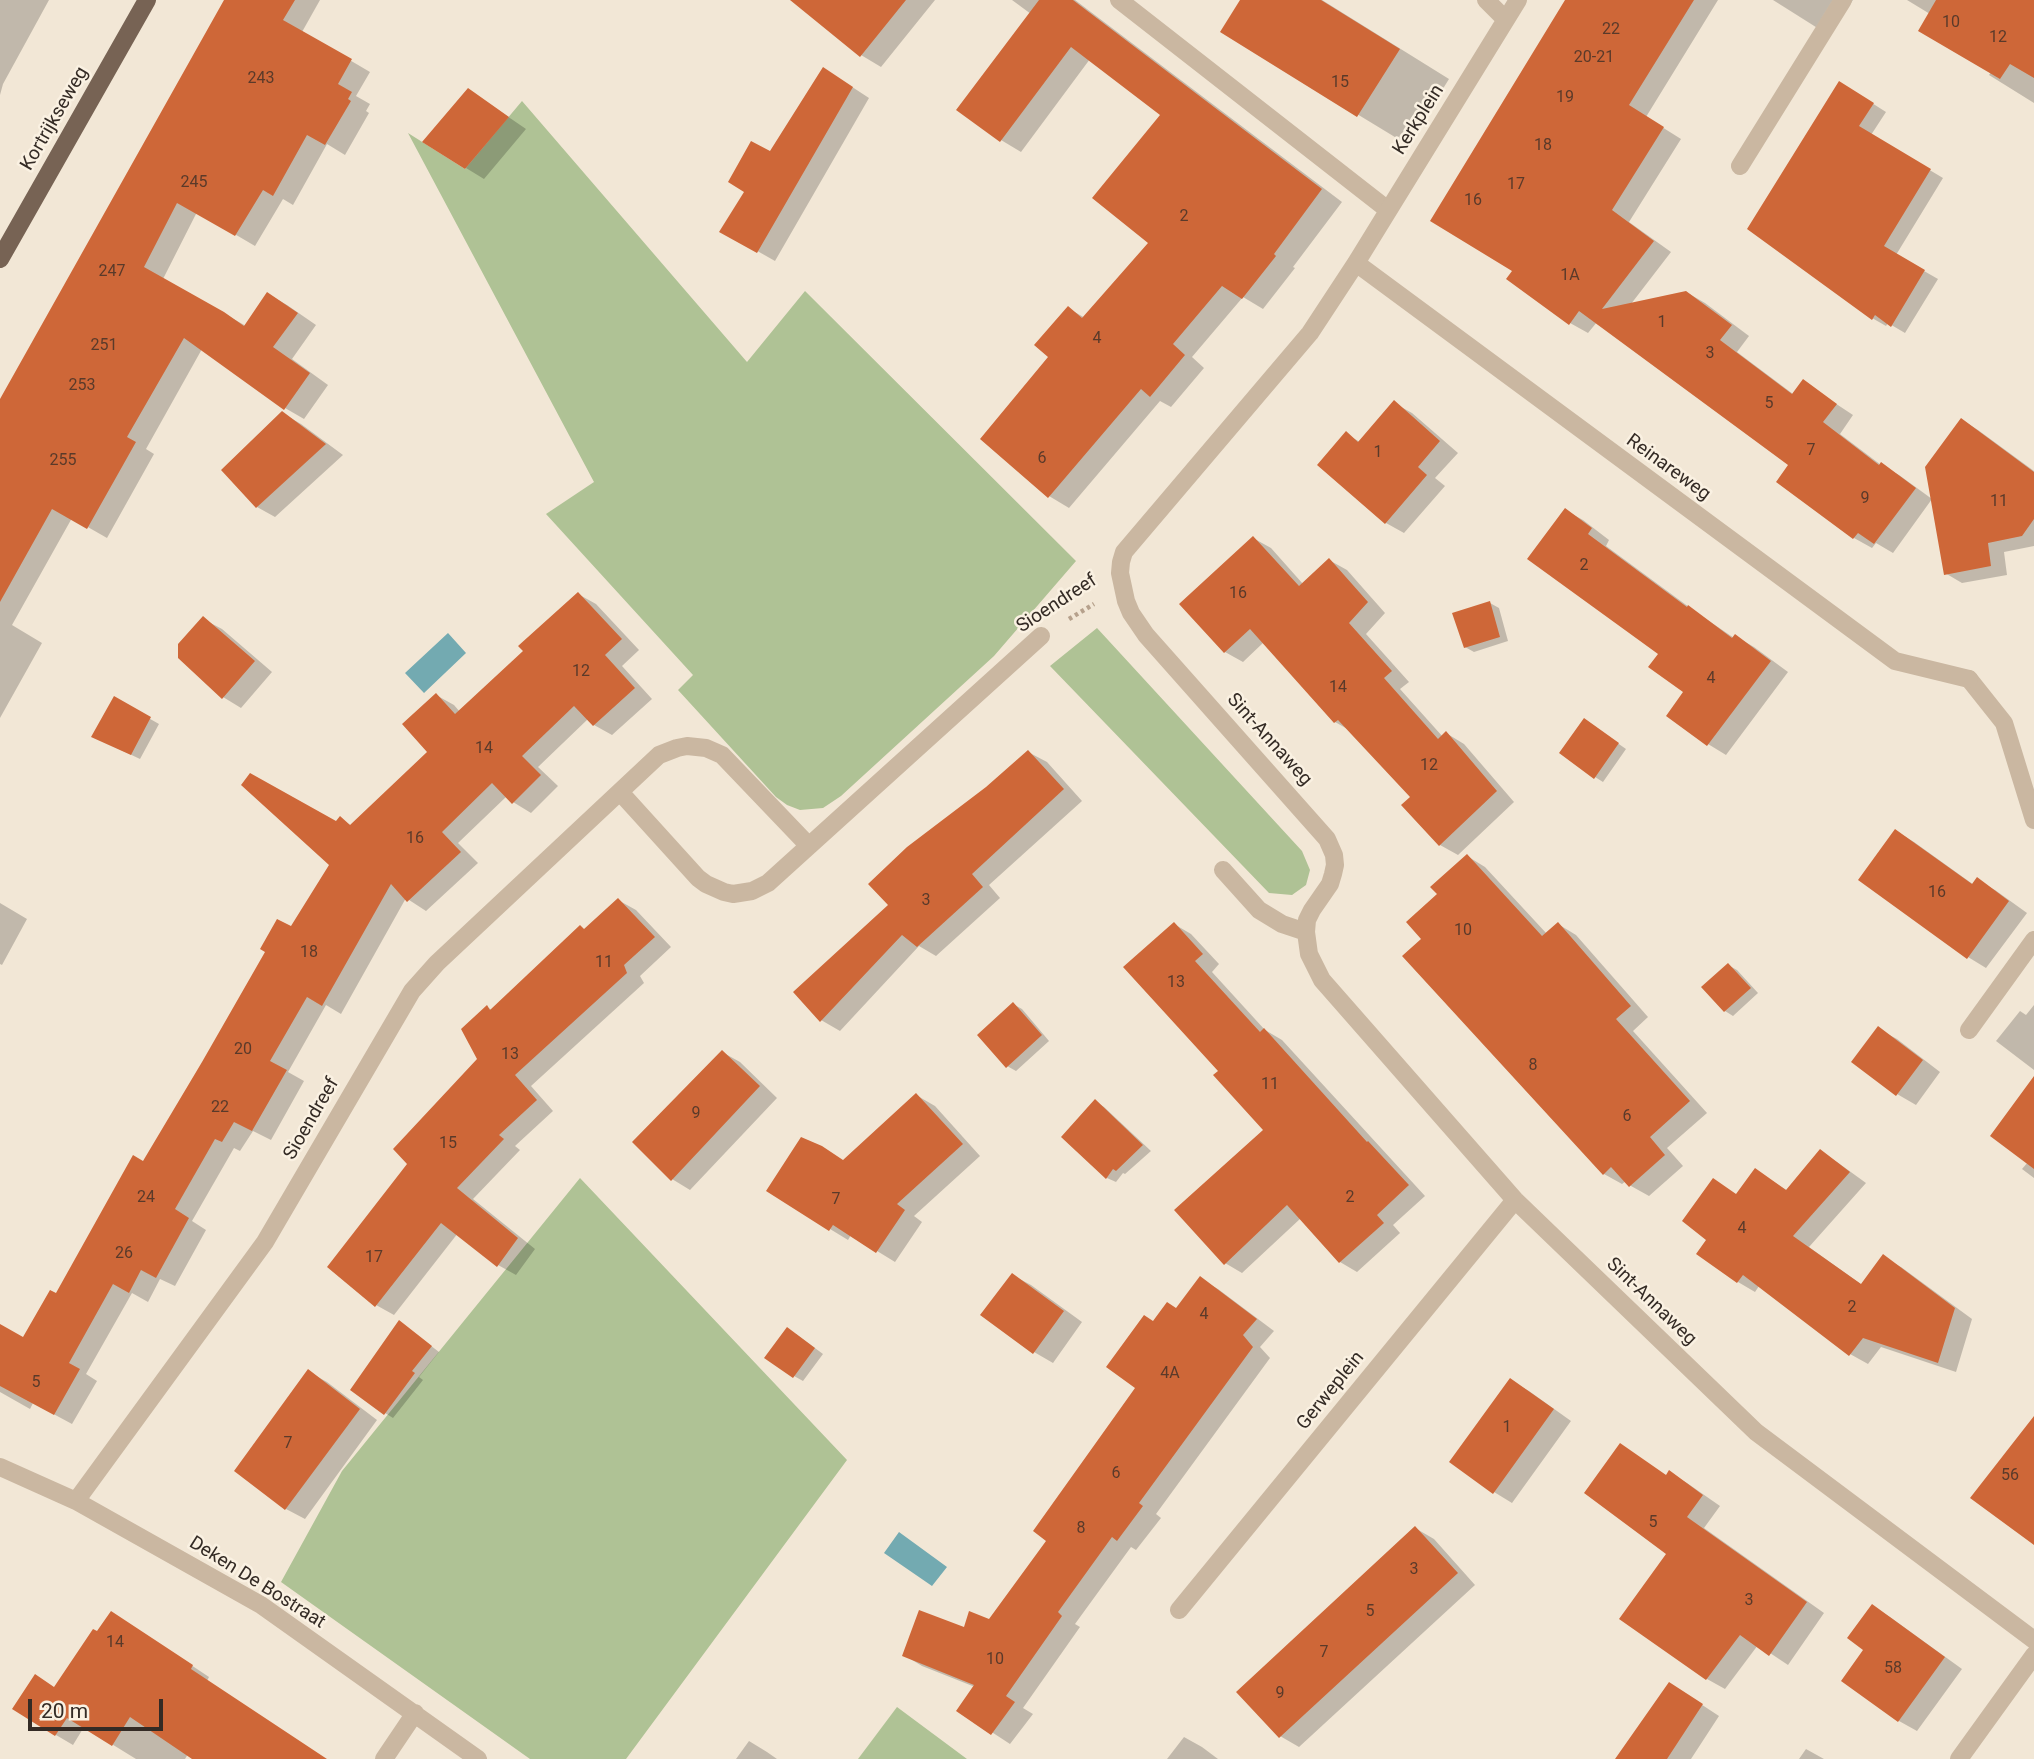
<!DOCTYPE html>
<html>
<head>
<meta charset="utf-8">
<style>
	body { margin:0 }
	#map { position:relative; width:2034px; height:1759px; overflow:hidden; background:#f2e7d6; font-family:Roboto,sans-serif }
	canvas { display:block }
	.scale { position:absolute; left:28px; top:1699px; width:135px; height:32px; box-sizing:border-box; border:4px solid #342b25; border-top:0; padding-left:9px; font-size:21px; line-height:24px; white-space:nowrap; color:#342b25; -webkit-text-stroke:5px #faf1e2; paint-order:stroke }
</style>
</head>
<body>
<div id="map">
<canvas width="2034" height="1759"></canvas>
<div class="scale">20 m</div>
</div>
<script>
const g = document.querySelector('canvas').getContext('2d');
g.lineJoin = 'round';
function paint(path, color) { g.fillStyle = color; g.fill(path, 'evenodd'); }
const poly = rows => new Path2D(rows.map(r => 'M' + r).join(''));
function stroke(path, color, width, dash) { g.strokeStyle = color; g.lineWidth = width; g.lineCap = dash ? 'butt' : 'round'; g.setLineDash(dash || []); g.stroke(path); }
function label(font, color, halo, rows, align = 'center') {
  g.font = font + ' Roboto,sans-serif'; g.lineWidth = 5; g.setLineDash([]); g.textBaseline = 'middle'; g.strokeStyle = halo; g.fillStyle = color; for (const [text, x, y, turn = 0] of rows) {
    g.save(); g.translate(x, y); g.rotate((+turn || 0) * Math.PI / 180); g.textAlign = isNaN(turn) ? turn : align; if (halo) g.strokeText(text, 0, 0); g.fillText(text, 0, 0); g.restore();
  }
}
const green = poly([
	[522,101,747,362,805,291,1076,561,994,656,841,796,823,808,800,810,787,805,776,797,678,690,693,675,546,514,594,482,408,133,465,169],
	[1097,628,1302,851,1310,870,1306,885,1292,895,1269,893,1050,666],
	[580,1178,847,1460,626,1759,530,1759,281,1582,342,1471],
	[897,1707,967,1759,858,1759]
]);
const water = poly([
	[448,633,466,653,424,693,405,673],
	[899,1532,947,1567,932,1586,884,1553]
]);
const shadow = poly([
	[0,0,49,0,3,84,0,95],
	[227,0,320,0,302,32,370,72,356,96,370,104,366,111,369,113,345,155,327,144,293,205,283,199,255,246,197,212,163,279,246,326,268,294,287,305,316,325,292,359,328,385,304,419,285,408,202,349,146,449,154,454,107,538,72,518,12,625,42,643,0,718,0,402],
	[793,0,935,0,881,67,861,55],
	[1012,0,1075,0,1342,202,1293,267,1295,268,1263,309,1243,297,1192,357,1204,368,1171,407,1160,401,1069,508,1049,496,1050,357,1068,308,1085,318,1150,243,1163,115,1090,59,1021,152,1001,140,1031,14],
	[1242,0,1322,0,1449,79,1408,145,1222,32],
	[1568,0,1718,0,1646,117,1681,139,1629,222,1671,252,1631,304,1686,292,1705,303,1749,336,1737,352,1793,394,1803,382,1853,415,1840,434,1881,465,1899,475,1932,499,1962,420,1978,430,2034,471,2034,546,2004,552,2007,575,1962,583,1945,573,1932,499,1893,553,1876,543,1872,548,1854,538,1790,465,1597,322,1588,333,1570,323,1514,270],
	[1773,0,1853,0,1837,24,1819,29],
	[1907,0,2025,0,2034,5,2034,103,1989,75,1991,72,1930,14],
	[840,79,869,98,775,261,722,231,770,153],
	[469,90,526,129,484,179,466,168],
	[1853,91,1886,112,1871,135,1943,178,1896,255,1938,279,1905,333,1888,323,1886,326,1872,318],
	[1394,403,1412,413,1458,453,1435,478,1445,486,1404,533,1386,523,1346,434,1360,442],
	[282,413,301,424,343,455,275,517,257,507],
	[1565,510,1583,520,1609,540,1606,546,1693,610,1734,638,1735,636,1754,647,1788,672,1726,755,1708,744,1686,692],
	[1253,538,1271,548,1303,584,1329,560,1347,570,1385,613,1366,634,1409,682,1400,689,1443,737,1446,733,1464,744,1514,802,1458,855,1440,845,1403,805,1412,797,1351,731,1335,722,1264,642,1243,662,1225,652,1181,604],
	[578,594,596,604,639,650,622,666,652,699,612,735,594,725,588,719,538,767,558,786,531,813,513,802,507,796,458,843,478,863,426,911,406,898,341,1014,326,1005,288,1072,304,1081,271,1140,253,1131,240,1151,234,1148,192,1221,206,1230,175,1286,160,1279,148,1302,132,1293,86,1374,97,1381,72,1424,33,1403,30,1409,0,1392,0,1326,24,1339,56,1295,143,1163,331,864,336,824,340,819,352,826,430,752,436,695,454,705,460,712,526,652],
	[1490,603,1499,608,1508,641,1474,652,1465,647],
	[203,619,222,629,272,672,241,708,223,697],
	[115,699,159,724,140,759,102,741],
	[1593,726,1626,749,1603,782,1595,777],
	[1028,752,1047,762,1082,801,989,885,1000,898,936,956,919,946,840,1031,821,1020,890,905,987,789],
	[1896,831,1914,842,1974,885,1977,880,1995,890,2027,913,1986,968,1968,957],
	[1467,856,1485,867,1547,934,1558,924,1576,935,1648,1017,1633,1031,1707,1113,1667,1148,1683,1166,1649,1196,1631,1186,1626,1181,1622,1184,1604,1174,1424,939,1439,894],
	[618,900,636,910,671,947,640,976,644,983,531,1086,553,1111,515,1146,520,1150,473,1199,535,1249,516,1275,498,1265,458,1233,394,1315,376,1305,410,1163,479,1060,487,1007,492,1010],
	[0,903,27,919,2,965,0,964],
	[1174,924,1191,934,1219,964,1212,972,1265,1030,1282,1040,1425,1196,1393,1225,1400,1233,1357,1272,1340,1262,1301,1218,1242,1273,1225,1263,1266,1130,1221,1071],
	[1728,965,1737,970,1758,993,1733,1016,1725,1011],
	[1013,1004,1022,1009,1049,1041,1016,1071,1007,1066],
	[2034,1005,2034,1070,1996,1041,2020,1011,2026,1015],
	[1878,1029,1897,1039,1940,1072,1916,1105,1897,1094],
	[722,1052,740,1062,777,1098,690,1190,672,1179],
	[2034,1079,2034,1178,2022,1169,2028,1162],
	[916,1095,935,1106,980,1156,914,1216,922,1222,895,1262,851,1235,848,1240,830,1229],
	[1096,1102,1104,1107,1151,1151,1125,1174,1123,1173,1116,1182,1107,1178,1063,1137],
	[1820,1152,1837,1162,1866,1183,1809,1247,1862,1285,1883,1257,1901,1267,1972,1319,1956,1372,1881,1347,1868,1364,1850,1354,1759,1286,1755,1292,1738,1282,1708,1239,1714,1180,1737,1195,1755,1170,1788,1191],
	[1012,1275,1031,1285,1082,1322,1053,1363,1034,1352,982,1314],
	[1200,1279,1218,1289,1274,1331,1260,1347,1270,1358,1156,1514,1161,1518,1136,1550,1131,1547,1075,1624,1080,1627,1023,1708,1033,1714,1010,1744,958,1710,975,1687,922,1666,904,1655,965,1629,989,1621,1048,1540,1138,1388,1154,1322,1178,1310],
	[408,1328,439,1352,419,1377,423,1380,393,1418,385,1413],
	[796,1334,823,1354,803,1381,794,1376],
	[309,1372,327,1382,377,1420,305,1519,286,1509,236,1470],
	[1511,1381,1529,1391,1571,1421,1512,1503,1494,1492],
	[1621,1445,1667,1476,1670,1473,1687,1483,1720,1506,1704,1528,1824,1613,1788,1665,1758,1645,1725,1689,1707,1679,1622,1619,1668,1553],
	[1415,1528,1434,1539,1475,1585,1299,1747,1280,1736],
	[1872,1606,1890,1617,1962,1669,1917,1731,1899,1721,1865,1649],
	[128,1623,209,1677,207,1681,320,1759,195,1759,188,1754,185,1759,136,1759,84,1727,73,1745,56,1735,55,1688,98,1633],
	[1687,1695,1719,1716,1691,1759,1621,1759],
	[1184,1737,1202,1747,1218,1759,1167,1759],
	[749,1741,767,1752,777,1759,736,1759],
	[1806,1749,1824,1759,1799,1759]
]);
const building = poly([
	[224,0,295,0,283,20,352,59,338,84,352,92,348,99,351,101,325,145,307,135,273,196,263,190,235,236,177,203,144,267,224,312,244,326,267,292,298,313,273,347,310,373,284,410,184,338,127,437,136,442,87,529,52,509,0,602,0,399],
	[790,0,906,0,860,57],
	[1039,0,1073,0,1322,189,1274,254,1276,256,1242,299,1222,286,1173,344,1185,355,1150,397,1141,389,1048,498,980,439,1048,357,1034,345,1068,306,1082,318,1148,243,1092,198,1160,115,1071,47,1000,142,956,110],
	[1240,0,1321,0,1400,49,1357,117,1220,32],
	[1565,0,1694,0,1629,105,1664,127,1612,210,1654,241,1602,309,1686,291,1732,325,1720,340,1792,394,1803,379,1837,404,1823,422,1879,465,1881,462,1916,488,1874,544,1858,533,1853,539,1776,482,1788,465,1579,311,1569,325,1506,279,1512,271,1430,221],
	[1936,0,2034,0,2034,78,2010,64,2000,79,1918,31],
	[823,67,853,87,757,253,719,232,744,192,728,182,751,141,770,151],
	[1839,81,1874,103,1859,126,1931,169,1884,246,1925,270,1891,327,1875,315,1872,320,1747,229],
	[468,88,509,117,465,169,422,142],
	[1394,400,1440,441,1418,467,1427,475,1385,524,1317,465,1346,431,1358,442],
	[282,411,326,444,256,508,221,470],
	[1961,418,2034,472,2034,519,2022,536,1988,543,1991,566,1944,575,1925,467],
	[1565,508,1592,528,1588,534,1687,607,1688,605,1732,638,1735,634,1771,661,1707,746,1666,716,1683,692,1648,667,1658,654,1527,559],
	[1253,536,1299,586,1329,558,1368,602,1349,623,1392,671,1384,678,1438,739,1446,731,1497,791,1439,846,1401,805,1410,797,1338,720,1334,723,1250,629,1224,653,1179,604],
	[578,592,622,639,605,655,635,688,593,726,574,706,522,756,541,775,512,804,492,783,442,832,461,852,407,902,391,884,322,1006,307,997,270,1061,287,1070,252,1131,234,1122,222,1142,215,1139,175,1209,189,1218,156,1278,141,1270,129,1293,113,1284,69,1363,80,1369,54,1415,0,1386,0,1324,23,1337,50,1290,56,1293,133,1155,143,1161,202,1062,265,952,260,949,277,919,291,926,329,865,241,785,250,773,336,821,340,816,350,825,427,752,402,724,436,693,455,714,523,651,518,646],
	[1490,601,1500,637,1464,648,1452,613],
	[203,616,255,661,222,699,178,658,178,644],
	[114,696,151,717,131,755,91,737],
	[1584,718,1619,743,1594,779,1559,753],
	[1028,750,1064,789,972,874,983,887,917,947,902,935,820,1022,793,992,888,905,868,884,907,847,986,787],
	[1895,829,1972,884,1977,877,2009,901,1967,959,1858,880],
	[1467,854,1542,936,1558,922,1631,1006,1616,1019,1690,1101,1650,1137,1665,1155,1629,1187,1611,1167,1603,1175,1402,956,1421,939,1406,922,1437,894,1430,887],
	[618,898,655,937,624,965,627,973,515,1075,537,1100,499,1135,504,1139,457,1188,518,1238,497,1267,441,1223,375,1307,327,1267,407,1164,393,1149,477,1059,461,1029,487,1005,490,1010,580,925,584,929],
	[1174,922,1203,954,1195,961,1260,1032,1264,1028,1367,1142,1368,1141,1409,1185,1377,1215,1384,1223,1339,1263,1287,1205,1224,1265,1174,1210,1263,1130,1213,1075,1218,1071,1123,967],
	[1728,963,1751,988,1724,1012,1701,987],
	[1013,1002,1042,1035,1006,1068,977,1035],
	[1878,1026,1923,1060,1896,1096,1851,1062],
	[722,1050,760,1086,671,1181,632,1142],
	[2034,1076,2034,1169,1990,1136],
	[916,1093,963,1144,897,1204,905,1210,876,1253,833,1225,829,1231,766,1191,801,1137,822,1146,843,1160],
	[1095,1099,1143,1145,1116,1171,1113,1169,1106,1179,1061,1137],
	[1820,1149,1850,1172,1793,1236,1861,1284,1883,1254,1955,1308,1938,1363,1863,1338,1849,1356,1743,1275,1737,1283,1696,1254,1706,1240,1682,1221,1713,1178,1736,1194,1755,1168,1786,1190],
	[1012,1273,1064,1311,1033,1354,980,1315],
	[1200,1276,1257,1319,1243,1335,1253,1347,1139,1503,1143,1506,1117,1541,1112,1537,1058,1612,1062,1616,1006,1696,1015,1702,991,1735,956,1711,974,1685,902,1656,919,1610,964,1627,969,1611,989,1619,1046,1541,1033,1531,1135,1388,1106,1367,1144,1315,1153,1321,1167,1302,1176,1308],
	[399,1320,432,1346,412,1371,415,1373,384,1415,350,1390],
	[787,1327,815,1348,793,1378,764,1358],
	[308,1369,360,1409,285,1510,234,1471],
	[1510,1378,1554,1409,1493,1494,1449,1462],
	[2034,1416,2034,1545,1970,1498],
	[1620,1443,1666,1475,1669,1470,1703,1495,1687,1517,1807,1602,1769,1656,1740,1635,1706,1680,1619,1619,1666,1554,1584,1493],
	[1415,1526,1458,1573,1279,1738,1236,1692],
	[1872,1604,1945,1657,1898,1722,1841,1681,1863,1650,1847,1638],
	[111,1611,193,1665,191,1669,327,1759,192,1759,130,1717,112,1746,67,1718,55,1736,12,1709,35,1674,54,1687,93,1629,97,1631],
	[1669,1682,1703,1704,1667,1759,1615,1759]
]);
const path = poly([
	[1069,619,1094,604]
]);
const lane = poly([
	[1119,0,1388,210],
	[1740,166,1843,0],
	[1969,679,2004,723,2034,820],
	[1969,1030,2034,940]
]);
const street = poly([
	[1486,0,1506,20],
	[1518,0,1356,263,1310,333,1124,552,1121,562,1120,573,1126,601,1131,613,1146,635,1327,839,1334,855,1335,865,1333,874,1330,884,1312,910,1307,920,1306,932,1309,954,1322,980,1515,1200,1756,1432,2034,1640],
	[1356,263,1895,661,1969,679],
	[620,792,698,878,706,884,724,892,733,894,752,891,768,883,1041,636],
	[1223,870,1259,910,1282,924,1306,932],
	[0,1467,76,1501,261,1605,478,1759],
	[76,1501,265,1242,412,991,437,963,659,755,677,748,687,746,706,748,722,755,809,846],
	[1179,1610,1515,1200],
	[384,1759,415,1713],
	[1959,1759,2034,1655]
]);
const primary = poly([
	[0,259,147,0]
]);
const numberNames = [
	["10",1951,23],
	["22",1611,30],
	["12",1998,38],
	["20-21",1594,58],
	["243",261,79],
	["15",1340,83],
	["19",1565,98],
	["18",1543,146],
	["245",194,183],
	["17",1516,185],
	["16",1473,201],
	["2",1184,217],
	["247",112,272],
	["1A",1570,276],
	["1",1662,323],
	["4",1097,339],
	["251",104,346],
	["3",1710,354],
	["253",82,386],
	["5",1769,404],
	["7",1811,451],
	["1",1378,453],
	["6",1042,459],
	["255",63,461],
	["9",1865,499],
	["11",1999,502],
	["2",1584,566],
	["16",1238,594],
	["12",581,672],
	["4",1711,679],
	["14",1338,688],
	["14",484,749],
	["12",1429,766],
	["16",415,839],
	["16",1937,893],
	["3",926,901],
	["10",1463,931],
	["18",309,953],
	["11",604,963],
	["13",1176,983],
	["20",243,1050],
	["13",510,1055],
	["8",1533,1066],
	["11",1270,1085],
	["22",220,1108],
	["9",696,1114],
	["6",1627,1117],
	["15",448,1144],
	["24",146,1198],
	["2",1350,1198],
	["7",836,1200],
	["4",1742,1229],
	["26",124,1254],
	["17",374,1258],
	["2",1852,1308],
	["4",1204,1315],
	["4A",1170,1374],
	["5",36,1383],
	["1",1507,1428],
	["7",288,1444],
	["6",1116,1474],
	["56",2010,1476],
	["5",1653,1523],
	["8",1081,1529],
	["3",1414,1570],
	["3",1749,1601],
	["5",1370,1612],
	["14",115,1643],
	["7",1324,1653],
	["10",995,1660],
	["58",1893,1669],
	["9",1280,1694]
];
const streetNames = [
	["Kortrijkseweg",55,119,-60],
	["Kerkplein",1419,120,-58],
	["Reinareweg",1668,468,36],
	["Sioendreef",1057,604,-33],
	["Sint-Annaweg",1269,740,48],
	["Sioendreef",312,1119,-60],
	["Sint-Annaweg",1651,1302,44],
	["Gerweplein",1331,1391,-51],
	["Deken De Bostraat",257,1583,32]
];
paint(green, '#afc295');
paint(water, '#73aab1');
paint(shadow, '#0003');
paint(building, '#ce6738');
stroke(path, '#b6a18c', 4.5, [3.5, 3.5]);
stroke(lane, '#cab7a1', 18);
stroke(street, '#cab7a1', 18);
stroke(primary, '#776354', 18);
label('16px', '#5a3a2a', null, numberNames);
label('19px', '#342b25', '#faf1e2', streetNames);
</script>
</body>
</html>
